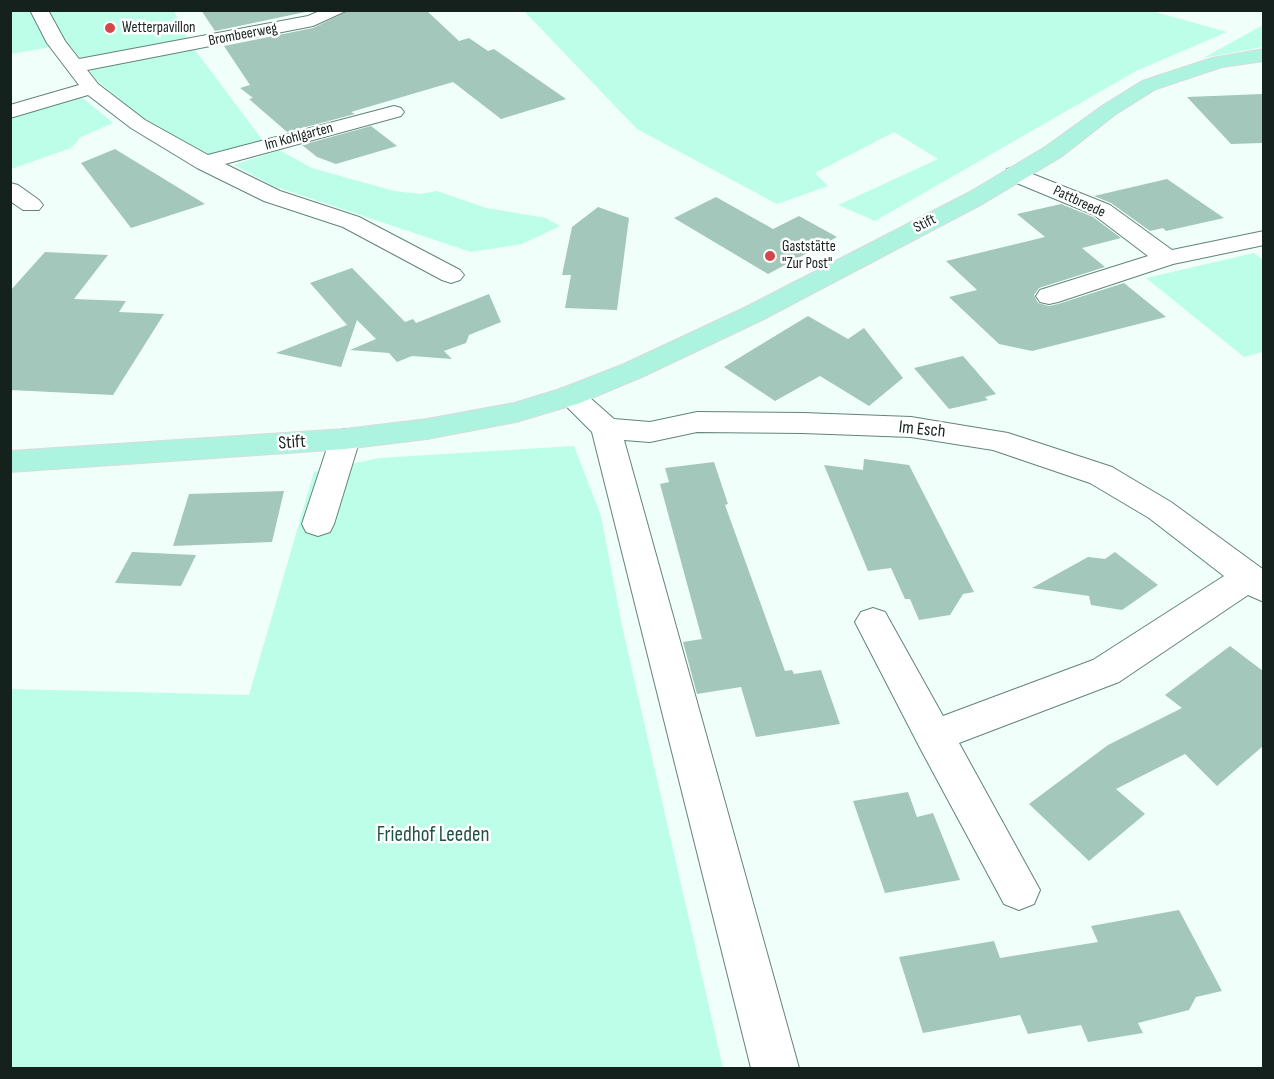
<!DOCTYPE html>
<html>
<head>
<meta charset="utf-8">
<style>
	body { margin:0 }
	#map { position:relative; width:1274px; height:1079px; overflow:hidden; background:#f0fffa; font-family:"Sofia Sans Condensed",sans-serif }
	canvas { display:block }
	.frame { position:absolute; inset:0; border:12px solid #14211d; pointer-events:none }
</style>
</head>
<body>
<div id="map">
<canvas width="1274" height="1079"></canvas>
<div class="frame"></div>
</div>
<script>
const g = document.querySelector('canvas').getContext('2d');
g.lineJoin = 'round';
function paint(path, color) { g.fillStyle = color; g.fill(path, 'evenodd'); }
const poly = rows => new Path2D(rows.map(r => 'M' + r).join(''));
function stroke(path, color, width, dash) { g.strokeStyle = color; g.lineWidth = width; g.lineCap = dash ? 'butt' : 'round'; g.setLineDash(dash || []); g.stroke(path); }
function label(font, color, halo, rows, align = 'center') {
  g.font = font + ' "Sofia Sans Condensed",sans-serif'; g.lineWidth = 5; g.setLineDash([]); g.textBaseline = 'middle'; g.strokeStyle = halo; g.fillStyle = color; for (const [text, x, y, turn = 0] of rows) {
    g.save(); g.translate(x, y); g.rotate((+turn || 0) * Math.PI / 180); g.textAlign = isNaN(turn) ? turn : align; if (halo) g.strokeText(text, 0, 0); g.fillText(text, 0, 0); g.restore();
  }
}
const green = poly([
	[11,11,174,11,189,42,264,142,209,157,144,121,95,79,68,44,11,54],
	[1152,11,1227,32,1136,71,875,221,838,205,938,159,894,132,815,173,828,186,777,204,637,129,524,11],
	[1263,25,1263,47,1203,58],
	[73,97,83,98,113,123,81,137,71,148,11,169,11,116],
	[279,150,312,168,394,191,420,194,437,191,486,208,546,218,560,226,522,244,471,252,273,186,234,165],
	[1254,253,1263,260,1263,352,1244,357,1146,278],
	[574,446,601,516,622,626,723,1068,11,1068,11,689,249,695,314,472,379,458]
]);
const building = poly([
	[201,10,315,10,215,31],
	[350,10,426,10,459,41,469,38,488,51,494,49,566,99,501,119,453,82,351,112,355,114,287,132,249,99,253,98,240,88,250,85,224,46,313,28],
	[1263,94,1263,143,1231,144,1187,97],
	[371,126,397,146,336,164,317,157,302,145],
	[115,149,205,204,131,228,81,163],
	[1167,179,1224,218,1166,231,1163,228,1150,231,1111,203,1094,196],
	[716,197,773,229,799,216,837,237,768,274,674,218],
	[1061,204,1093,217,1121,238,1082,248,1105,267,1039,288,1034,295,1038,303,1049,306,1058,304,1124,283,1166,317,1032,351,999,344,949,297,977,290,946,261,1045,237,1017,214],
	[598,207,629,218,617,310,565,308,571,275,562,275,572,227],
	[45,252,108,255,74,299,126,301,119,312,164,314,113,395,10,390,10,291],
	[352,268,405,322,413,319,416,323,489,294,501,322,469,335,466,343,444,351,440,347,452,359,412,356,397,362,389,353,350,350,376,339,357,320,341,367,276,353,347,325,310,283],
	[808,316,848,339,864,328,903,378,869,406,820,376,775,401,724,367],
	[963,356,996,394,985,397,988,400,949,409,914,368],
	[864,459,909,465,974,592,963,594,950,615,919,620,910,599,905,599,891,568,868,571,824,465,863,470],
	[714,462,728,504,725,505,785,671,792,670,794,674,821,670,840,724,756,737,741,687,697,694,683,642,702,639,660,484,669,482,665,468],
	[284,491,272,542,173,546,189,494],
	[132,552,196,555,181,586,115,583],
	[1115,552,1158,585,1122,610,1091,605,1089,596,1032,588,1088,557,1105,559],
	[1230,646,1263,671,1263,746,1217,786,1185,754,1116,789,1145,814,1089,861,1029,804,1108,745,1182,708,1165,695],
	[908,792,917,817,933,813,960,880,885,893,853,801],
	[1179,910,1222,991,1196,997,1189,1010,1138,1023,1143,1033,1088,1042,1081,1025,1028,1034,1020,1015,923,1033,899,957,994,941,1000,958,1098,942,1091,926]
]);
const minor = poly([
	[30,10,48,10,65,41,79,59,308,16,322,10,348,10,313,26,87,70,98,84,145,120,208,155,394,106,401,108,404,112,401,116,225,164,280,191,359,217,460,270,464,275,460,280,451,283,442,280,343,227,264,201,197,168,131,128,88,95,10,118,10,105,79,85,47,43,30,10],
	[1015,167,1110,205,1172,250,1264,231,1264,245,1173,264,1058,302,1049,304,1040,302,1036,296,1040,290,1148,256,1094,215,1007,179,1004,174,1007,169,1015,167],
	[10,183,18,185,39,200,43,205,39,210,23,210,10,201,10,183],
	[570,387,580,389,614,419,650,422,697,412,803,413,911,417,1008,433,1112,467,1171,502,1264,570,1264,602,1248,595,1119,682,959,743,1040,890,1034,904,1019,910,1004,904,920,748,855,622,861,612,873,608,885,612,943,716,1093,660,1224,576,1149,518,1090,483,993,450,911,437,803,433,697,432,650,442,624,440,799,1068,751,1068,592,432,556,396,560,389,570,387],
	[345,429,356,432,360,439,334,524,330,532,318,536,306,532,302,524,330,439,334,432,345,429]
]);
const major = poly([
	[1264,49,1264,61,1222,67,1156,89,1116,114,1061,157,984,203,762,320,644,376,580,403,516,422,427,439,345,449,10,472,10,451,345,429,427,419,514,403,560,389,624,364,744,308,968,193,1045,147,1102,106,1142,81,1212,58,1264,49]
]);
const markers = [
	[110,28,6,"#d54549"],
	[770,256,6,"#d54549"]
];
const farPoinames = [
	["Wetterpavillon",122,28],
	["Gaststätte",782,247],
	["\"Zur Post\"",782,264]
];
const farStreetnames = [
	["Brombeerweg",243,35,-11],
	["Im Kohlgarten",299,137,-15],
	["Pattbreede",1079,202,25],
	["Stift",925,224,-27]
];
const streetNames = [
	["Im Esch",922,430,6],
	["Stift",292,443,-4]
];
const nearParknames = [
	["Friedhof Leeden",433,836]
];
paint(green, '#bdfee9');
paint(building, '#a3c7bb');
stroke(minor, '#628479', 2);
stroke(major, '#d9dbdb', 2);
paint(minor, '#fff');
paint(major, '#acf4e0');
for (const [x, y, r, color] of markers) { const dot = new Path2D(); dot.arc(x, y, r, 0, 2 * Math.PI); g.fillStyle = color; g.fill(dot); stroke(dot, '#fff', 2); }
label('15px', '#14211d', '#fff', farPoinames, 'left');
label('15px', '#14211d', '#fff', farStreetnames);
label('18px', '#14211d', '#fff', streetNames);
label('21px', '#1e5446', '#fff', nearParknames);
</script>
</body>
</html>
